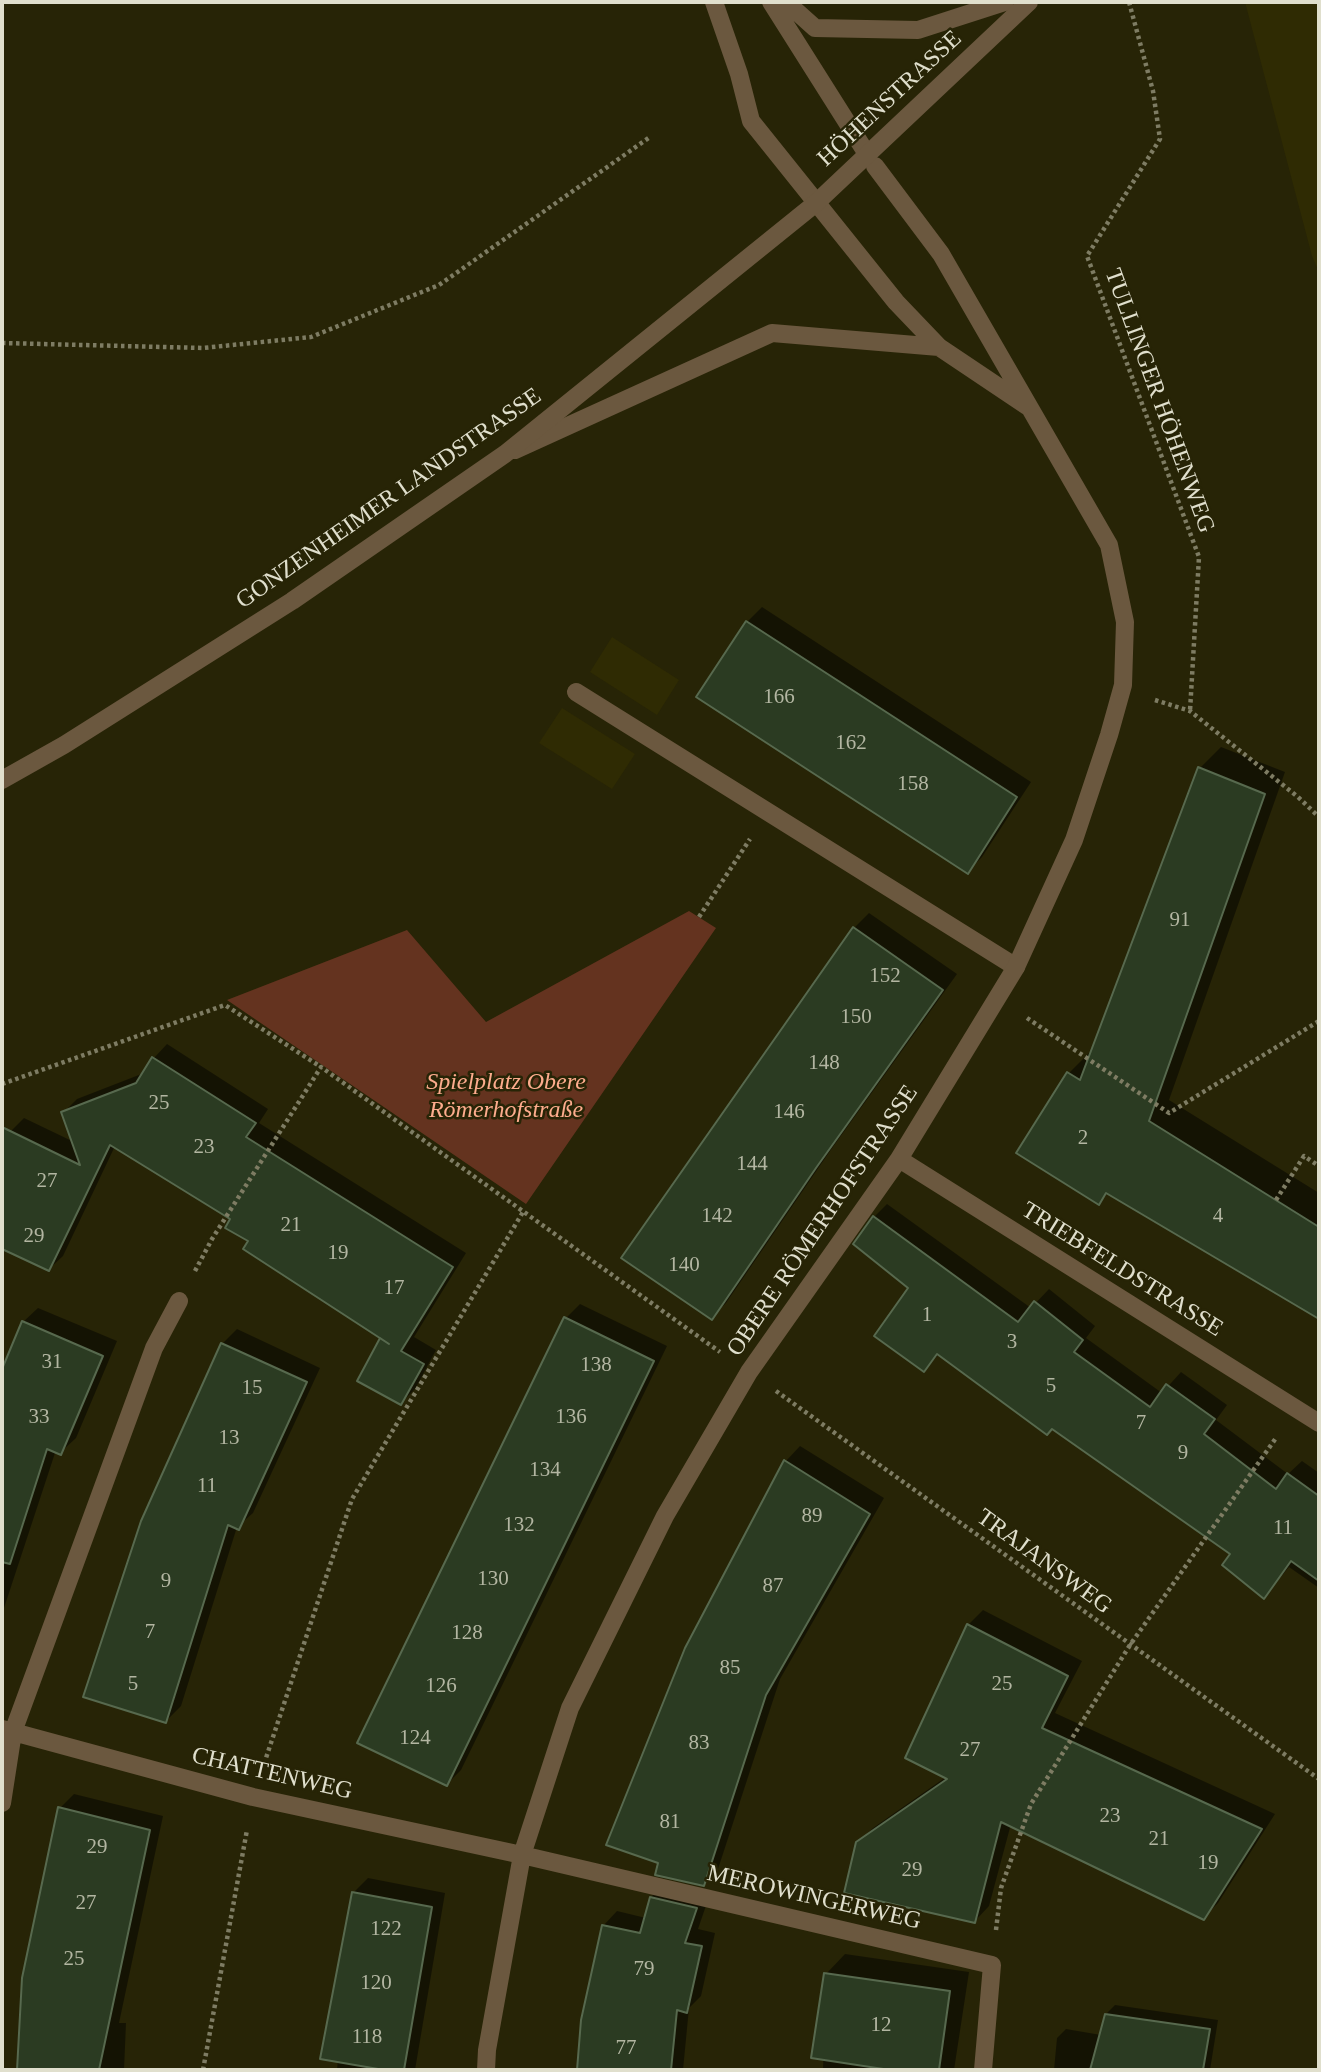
<!DOCTYPE html>
<html>
<head>
<meta charset="utf-8">
<style>
	body { margin:0 }
	#map { position:relative; width:1321px; height:2072px; overflow:hidden; background:#272406; font-family:"Times New Roman",serif }
	canvas { display:block }
	.frame { position:absolute; inset:0; border:4px solid #e0dfcd; pointer-events:none }
</style>
</head>
<body>
<div id="map">
<canvas width="1321" height="2072"></canvas>
<div class="frame"></div>
</div>
<script>
const g = document.querySelector('canvas').getContext('2d');
g.lineJoin = 'round';
function paint(path, color) { g.fillStyle = color; g.fill(path, 'evenodd'); }
const poly = rows => new Path2D(rows.map(r => 'M' + r).join(''));
function stroke(path, color, width, dash) { g.strokeStyle = color; g.lineWidth = width; g.lineCap = dash ? 'butt' : 'round'; g.setLineDash(dash || []); g.stroke(path); }
function label(font, color, halo, rows, align = 'center') {
  g.font = font + ' "Times New Roman",serif'; g.lineWidth = 5; g.setLineDash([]); g.textBaseline = 'middle'; g.strokeStyle = halo; g.fillStyle = color; for (const [text, x, y, turn = 0] of rows) {
    g.save(); g.translate(x, y); g.rotate((+turn || 0) * Math.PI / 180); g.textAlign = isNaN(turn) ? turn : align; if (halo) g.strokeText(text, 0, 0); g.fillText(text, 0, 0); g.restore();
  }
}
const built = poly([
	[1245,2,1319,2,1319,272,1312,256],
	[612,637,679,680,657,715,590,672],
	[562,708,635,754,612,789,539,743]
]);
const green = poly([
	[689,911,716,928,526,1204,227,1000,407,930,486,1022]
]);
const shadow = poly([
	[762,607,1031,782,982,857,967,872,699,697,747,622],
	[1221,747,1285,772,1169,1100,1319,1193,1319,1317,1109,1192,1099,1202,1069,1073,1090,1052,1092,1053,1200,768],
	[869,913,957,974,830,1151,726,1303,711,1318,624,1258,854,928],
	[167,1044,268,1109,259,1123,466,1253,414,1337,436,1350,415,1389,401,1403,383,1337,250,1241,233,1218,115,1146,63,1256,49,1269,2,1247,2,1149,10,1132,24,1118,74,1142,63,1113,77,1099,144,1073,154,1058],
	[887,1204,1031,1308,1049,1289,1095,1326,1086,1338,1162,1393,1181,1372,1227,1405,1216,1420,1288,1474,1302,1461,1319,1473,1319,1588,1289,1567,1264,1597,1232,1553,1052,1427,940,1353,924,1370,911,1288,874,1217],
	[580,1304,667,1346,461,1770,447,1784,566,1318],
	[38,1308,117,1341,76,1438,61,1452,56,1450,2,1614,2,1371,23,1322],
	[237,1329,320,1368,253,1513,237,1527,181,1706,166,1721,222,1344],
	[800,1446,884,1498,780,1679,718,1869,703,1884,687,1649,786,1461],
	[983,1610,1082,1661,1055,1713,1275,1814,1218,1903,1204,1917,1011,1824,989,1906,975,1921,858,1843,873,1828,946,1777,968,1625],
	[74,1794,163,1816,119,2023,126,2023,124,2070,18,2070,24,1978,60,1808],
	[368,1878,445,1893,415,2070,337,2070,353,1893],
	[665,1883,710,1894,698,1929,715,1933,701,1996,689,2008,683,2070,579,2070,583,2020,603,1926,617,1911,646,1918,651,1897],
	[845,1954,969,1972,954,2070,823,2070,826,1974],
	[1115,2005,1218,2020,1210,2070,1054,2070,1057,2038,1066,2029,1101,2035,1106,2014]
]);
const building = poly([
	[746,621,1017,797,968,874,696,697,746,621],
	[1198,767,1265,794,1149,1121,1319,1227,1319,1319,1106,1193,1099,1205,1016,1153,1067,1072,1080,1080,1198,767],
	[853,927,943,990,816,1168,712,1320,621,1258,853,927],
	[152,1057,256,1123,246,1137,453,1267,401,1351,424,1364,401,1405,357,1381,380,1338,389,1344,243,1249,248,1241,225,1228,230,1219,110,1145,49,1271,2,1249,2,1127,80,1165,61,1112,136,1083,152,1057],
	[873,1216,1018,1322,1034,1301,1083,1340,1074,1352,1150,1407,1166,1384,1215,1419,1204,1434,1276,1489,1287,1473,1319,1496,1319,1581,1291,1561,1264,1599,1222,1565,1230,1554,1052,1429,1047,1435,937,1354,924,1372,874,1336,908,1288,853,1244,873,1216],
	[564,1317,654,1361,447,1786,357,1743,564,1317],
	[22,1321,103,1356,61,1455,47,1449,10,1564,2,1562,2,1369,22,1321],
	[221,1343,307,1382,239,1530,228,1525,166,1723,83,1697,141,1521,221,1343],
	[784,1460,870,1514,766,1695,704,1886,655,1875,658,1863,606,1845,685,1648,784,1460],
	[967,1624,1068,1676,1042,1728,1262,1829,1204,1920,1001,1822,975,1923,844,1893,856,1842,947,1779,905,1758,967,1624],
	[58,1807,150,1830,99,2070,17,2070,22,1978,58,1807],
	[352,1892,432,1907,404,2070,384,2070,320,2059,352,1892],
	[650,1897,697,1908,685,1943,702,1946,687,2013,677,2010,671,2070,577,2070,581,2020,602,1925,640,1933,650,1897],
	[824,1973,950,1991,939,2070,890,2070,811,2058,824,1973],
	[1105,2014,1210,2029,1203,2070,1090,2070,1105,2014]
]);
const path = poly([
	[1129,2,1153,91,1160,139,1087,256,1199,557,1190,711],
	[2,343,203,348,311,337,439,285,650,137],
	[1155,700,1190,711,1298,797,1319,817],
	[699,917,750,839],
	[1027,1018,1169,1113,1319,1021],
	[2,1084,225,1005,321,1067],
	[1276,1200,1304,1156,1319,1166],
	[195,1271,212,1239,321,1067,720,1352],
	[776,1391,1319,1779],
	[264,1764,352,1499,523,1212],
	[996,1930,1001,1888,1031,1804,1130,1645,1276,1438],
	[203,2070,247,1830]
]);
const service = poly([
	[576,692,1016,967]
]);
const minor = poly([
	[714,2,739,74,751,121,896,302,939,347,1027,406],
	[771,2,867,154],
	[786,2,815,28,918,30,1005,2],
	[515,450,772,333,939,347],
	[899,1159,1319,1423],
	[2,1729,253,1797,522,1855,992,1965,983,2070],
	[2,1803,13,1732,154,1348,179,1301],
	[486,2070,487,2050,522,1855,570,1708,665,1516,749,1372,899,1159,1016,967,1074,840,1109,735,1123,685,1125,622,1109,545,941,254,875,166]
]);
const tertiary = poly([
	[2,780,64,745,292,601,505,454,816,203,1029,2]
]);
const numberNames = [
	["166",779,697],
	["162",851,743],
	["158",913,784],
	["91",1180,920],
	["152",885,976],
	["150",856,1017],
	["148",824,1063],
	["25",159,1103],
	["146",789,1112],
	["2",1083,1138],
	["23",204,1147],
	["144",752,1164],
	["27",47,1181],
	["142",717,1216],
	["4",1218,1216],
	["21",291,1225],
	["29",34,1236],
	["19",338,1253],
	["140",684,1265],
	["17",394,1288],
	["1",927,1315],
	["3",1012,1342],
	["31",52,1362],
	["138",596,1365],
	["5",1051,1386],
	["15",252,1388],
	["33",39,1417],
	["136",571,1417],
	["7",1141,1423],
	["13",229,1438],
	["9",1183,1453],
	["134",545,1470],
	["11",207,1486],
	["89",812,1516],
	["132",519,1525],
	["11",1283,1528],
	["130",493,1579],
	["9",166,1581],
	["87",773,1586],
	["7",150,1632],
	["128",467,1633],
	["85",730,1668],
	["5",133,1684],
	["25",1002,1684],
	["126",441,1686],
	["124",415,1738],
	["83",699,1743],
	["27",970,1750],
	["23",1110,1816],
	["81",670,1822],
	["21",1159,1839],
	["29",97,1847],
	["19",1208,1863],
	["29",912,1870],
	["27",86,1903],
	["122",386,1929],
	["25",74,1959],
	["79",644,1969],
	["120",376,1983],
	["12",881,2025],
	["118",367,2037],
	["77",626,2048]
];
const streetNames = [
	["HÖHENSTRASSE",890,99,-43],
	["TULLINGER HÖHENWEG",1159,401,70],
	["GONZENHEIMER LANDSTRASSE",389,499,-35],
	["OBERE RÖMERHOFSTRASSE",823,1221,-56],
	["TRIEBFELDSTRASSE",1122,1270,32],
	["TRAJANSWEG",1044,1562,36],
	["CHATTENWEG",272,1774,13],
	["MEROWINGERWEG",814,1898,13]
];
const parkNames = [
	["Spielplatz Obere",506,1083],
	["Römerhofstraße",506,1111]
];
paint(built, '#2f2b03');
paint(green, '#64331f');
paint(shadow, '#0007');
paint(building, '#2b3b22');
stroke(building, '#57694e', 2);
stroke(path, '#7e7c63', 4.5, [3.5, 3.5]);
stroke(service, '#6b583f', 18);
stroke(minor, '#6b583f', 18);
stroke(tertiary, '#6b583f', 18);
label('21px', '#b3b6a2', null, numberNames);
label('24px', '#e0dfcd', '#272406', streetNames);
label('italic 24px', '#fdac8d', '#272406', parkNames);
</script>
</body>
</html>
